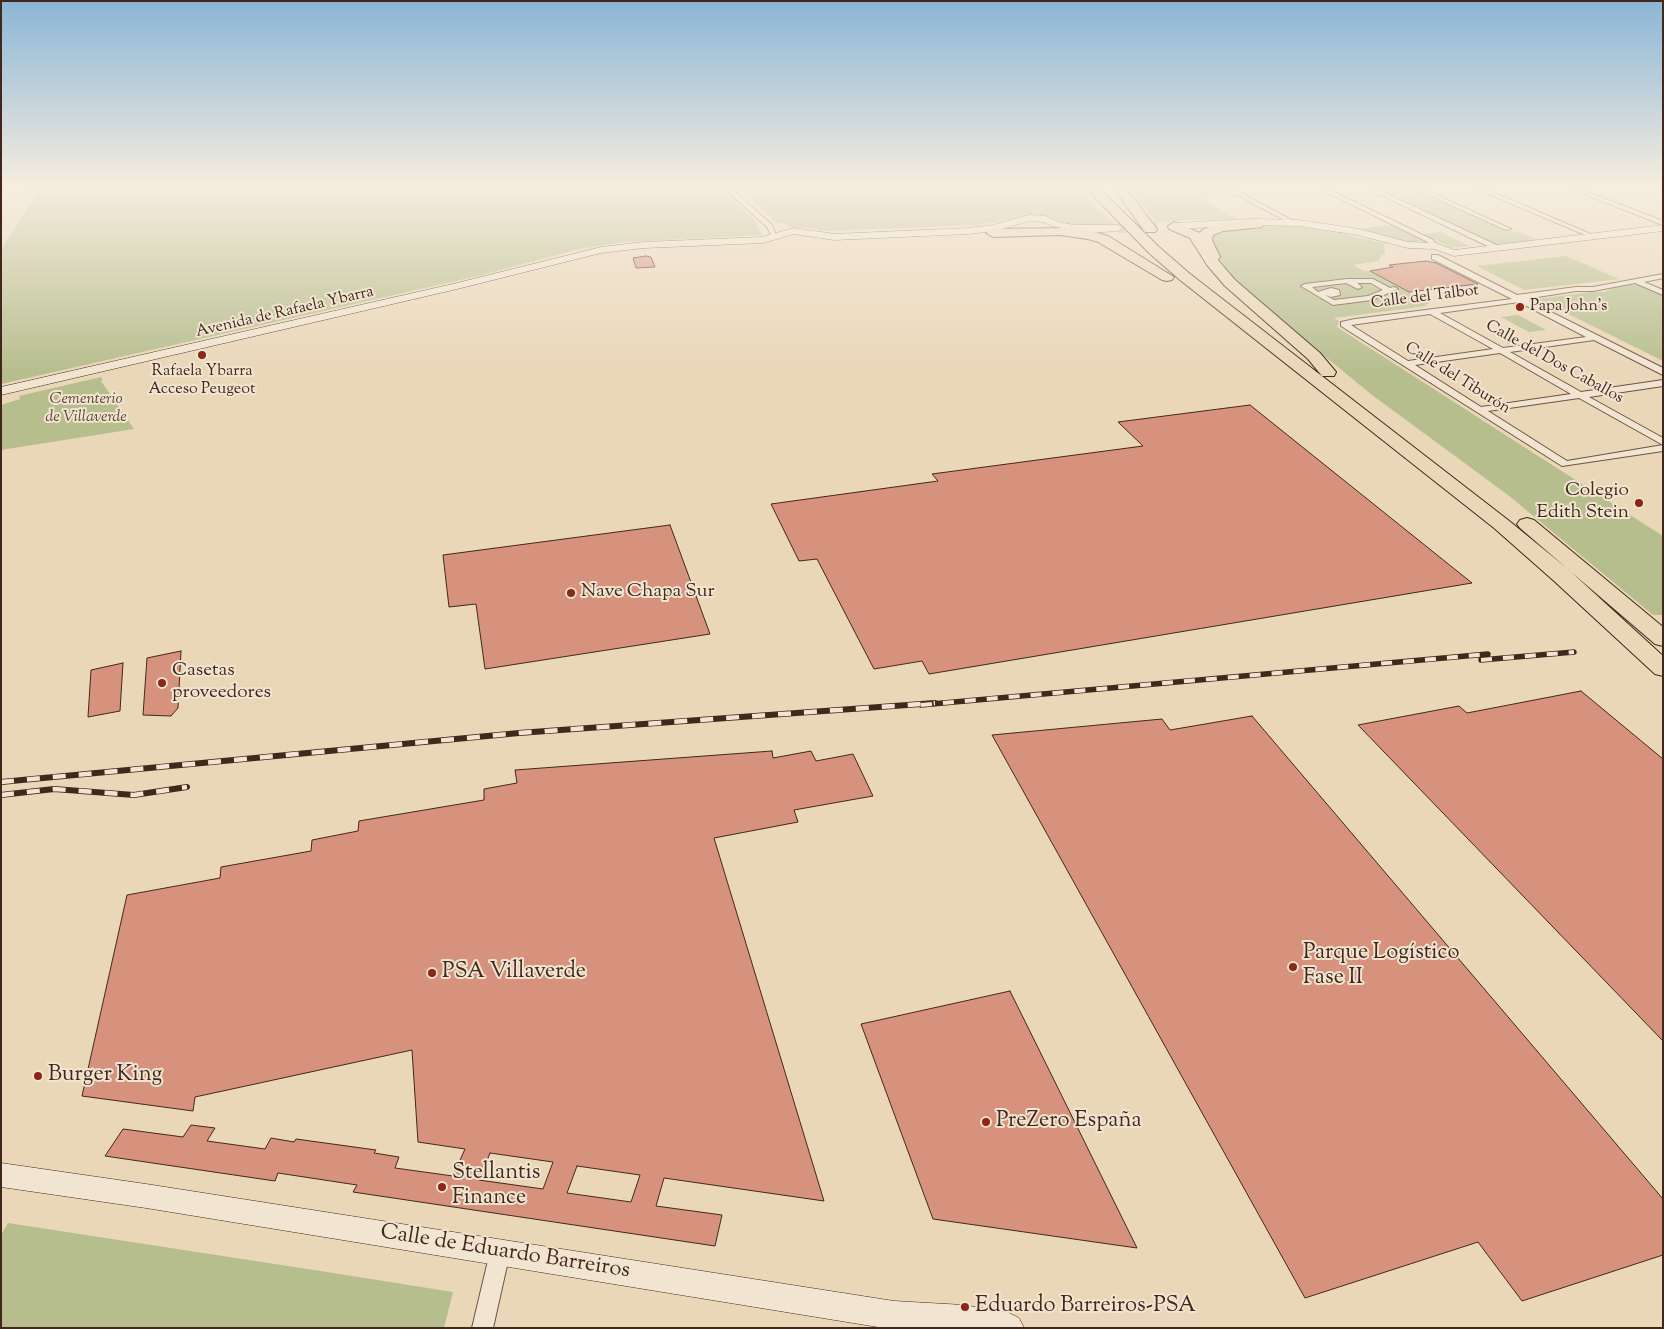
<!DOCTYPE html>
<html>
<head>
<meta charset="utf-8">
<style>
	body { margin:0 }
	#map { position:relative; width:1664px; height:1329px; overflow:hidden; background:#ead7b8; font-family:"Sorts Mill Goudy",serif }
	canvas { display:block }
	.frame { position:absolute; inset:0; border:2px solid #43271c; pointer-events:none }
</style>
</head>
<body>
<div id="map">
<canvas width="1664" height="1329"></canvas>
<div class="frame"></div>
</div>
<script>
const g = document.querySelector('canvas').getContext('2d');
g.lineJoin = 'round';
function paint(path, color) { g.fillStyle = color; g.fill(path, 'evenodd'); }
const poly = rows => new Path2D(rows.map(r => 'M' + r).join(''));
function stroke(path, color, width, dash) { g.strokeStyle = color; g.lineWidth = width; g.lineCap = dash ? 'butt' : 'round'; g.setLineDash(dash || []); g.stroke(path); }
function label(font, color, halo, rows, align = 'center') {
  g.font = font + ' "Sorts Mill Goudy",serif'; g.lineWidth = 4; g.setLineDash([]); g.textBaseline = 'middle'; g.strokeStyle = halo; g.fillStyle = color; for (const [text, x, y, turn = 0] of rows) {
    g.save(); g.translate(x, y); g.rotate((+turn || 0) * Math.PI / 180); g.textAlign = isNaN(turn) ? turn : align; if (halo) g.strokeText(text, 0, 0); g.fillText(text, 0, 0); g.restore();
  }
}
const green = poly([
	[1,186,717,186,755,220,762,235,624,242,579,249,478,276,1,384,1,250,7,241,5,240,8,239,39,190,24,190],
	[737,186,1074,186,1116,226,1081,226,1067,224,1047,217,1030,216,977,225,825,231,810,228,788,227,783,223,777,223],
	[1126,186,1216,186,1231,194,1200,198,1237,219,1183,220,1157,223],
	[1371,186,1406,186,1507,231,1519,232,1537,240,1499,245],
	[1283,225,1341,233,1386,244,1384,245,1385,254,1381,255,1379,261,1353,265,1364,271,1370,271,1430,304,1425,304,1427,306,1334,318,1339,321,1337,327,1663,536,1663,615,1653,615,1508,495,1372,395,1245,291,1214,252,1210,234,1252,226],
	[1391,225,1425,241,1409,243,1356,229],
	[1441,232,1469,246,1451,248,1423,234],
	[1566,256,1619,279,1524,290,1477,266],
	[1639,284,1663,295,1663,361,1538,299,1590,292,1605,292,1614,287],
	[1518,315,1546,330,1529,332,1501,317],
	[101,377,103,380,101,381,134,429,1,450,1,405,20,399,19,396],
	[8,1223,327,1272,453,1292,444,1328,1,1328,1,1235]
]);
const building = poly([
	[646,256,651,257,655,267,636,268,633,258,646,256],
	[1426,261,1436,263,1478,284,1409,292,1370,271,1393,267,1389,265,1426,261],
	[1250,405,1472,583,929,674,922,661,874,669,817,559,799,561,771,504,938,481,932,474,1143,446,1118,422,1250,405],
	[670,525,710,634,485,669,476,604,449,607,443,555,670,525],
	[181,651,178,708,171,716,143,715,147,658,181,651],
	[123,663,120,711,88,717,91,670,123,663],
	[1581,691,1663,759,1663,1041,1358,725,1459,706,1467,713,1581,691],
	[1252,716,1663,1199,1663,1255,1522,1301,1478,1242,1305,1298,992,735,1162,719,1170,730,1252,716],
	[772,751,773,758,811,751,816,761,853,754,873,796,794,810,798,822,714,838,824,1201,664,1178,656,1206,722,1215,715,1246,353,1192,357,1185,278,1173,275,1181,105,1156,123,1129,183,1137,191,1125,215,1128,207,1141,265,1149,271,1138,294,1142,296,1139,376,1150,374,1153,399,1157,395,1168,453,1176,465,1149,418,1142,412,1050,195,1097,193,1111,82,1096,127,895,220,878,221,867,311,851,312,840,358,831,359,821,484,800,484,789,517,783,515,770,772,751],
	[490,1153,553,1162,543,1189,479,1180,490,1153],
	[577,1166,640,1175,631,1202,567,1193,577,1166],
	[1010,991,1137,1248,933,1219,861,1024,1010,991]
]);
const secondaryTunnel = poly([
	[1118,228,1159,227]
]);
const street = poly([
	[722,186,729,186,772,225,777,238,773,238,767,227,722,186],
	[1220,186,1228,186,1295,222,1290,223,1220,186],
	[1314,186,1322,186,1433,240,1436,244,1433,247,1429,247,1428,242,1314,186],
	[1362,186,1370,186,1503,248,1496,250,1362,186],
	[1409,186,1417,186,1511,229,1506,230,1409,186],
	[1470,186,1479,186,1595,236,1590,237,1470,186],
	[1563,186,1572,186,1663,221,1663,225,1563,186],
	[1663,188,1663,192,1658,190,1659,189,1663,188],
	[1432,255,1438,255,1517,295,1576,287,1593,287,1663,274,1663,278,1644,282,1663,290,1663,295,1635,283,1593,291,1576,291,1531,298,1529,301,1663,368,1663,375,1594,340,1510,352,1581,392,1663,380,1663,386,1589,397,1663,438,1663,445,1579,398,1488,411,1567,461,1663,445,1663,451,1562,466,1341,326,1341,322,1355,319,1512,299,1432,259,1432,255],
	[1519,302,1586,337,1503,348,1440,313,1519,302],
	[1430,314,1493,349,1408,361,1351,325,1430,314],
	[1500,353,1571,394,1481,407,1415,365,1500,353],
	[1347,279,1373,279,1390,288,1394,287,1398,289,1372,300,1333,305,1301,286,1305,284,1347,279],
	[1346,283,1358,289,1362,287,1357,283,1371,283,1383,290,1368,296,1334,300,1325,295,1331,297,1340,295,1339,290,1331,288,1318,292,1312,287,1346,283],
	[500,1242,507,1245,510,1252,493,1328,472,1328,490,1252,493,1245,500,1242]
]);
const secondary = poly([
	[1029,215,1045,216,1058,222,1074,225,1118,225,1123,228,1118,231,1088,233,1052,226,1043,222,1029,221,995,231,968,234,834,240,794,234,763,243,644,248,601,253,457,289,1,395,1,387,457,283,601,247,644,242,762,237,794,228,834,234,968,228,994,225,1029,215],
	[1253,219,1299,220,1359,229,1408,242,1436,243,1454,250,1663,225,1663,231,1454,256,1434,249,1408,248,1358,235,1299,226,1253,225,1174,229,1169,226,1174,223,1253,219],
	[1,1163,146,1184,894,1301,964,1305,1009,1313,1019,1318,1024,1328,884,1328,146,1208,1,1187,1,1163]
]);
const highway = poly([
	[1084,186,1097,186,1159,247,1190,274,1508,520,1569,570,1663,656,1663,676,1655,674,1553,580,1494,528,1180,280,1149,253,1084,186],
	[1112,186,1124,186,1157,229,1155,232,1145,232,1112,186],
	[1257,220,1263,224,1262,227,1223,231,1213,235,1212,240,1220,257,1218,260,1235,280,1320,353,1336,372,1334,376,1322,376,1308,359,1225,286,1207,265,1190,238,1169,229,1168,226,1174,222,1200,233,1202,230,1220,223,1257,220],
	[1072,226,1108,236,1174,277,1172,280,1167,281,1162,280,1098,242,1088,239,1060,235,993,237,986,233,993,229,1067,228,1072,226],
	[1527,518,1534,520,1663,627,1663,646,1655,644,1520,528,1517,524,1520,520,1527,518]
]);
const railFar1 = poly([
	[1481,660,1574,652],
	[921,705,1488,654]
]);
const rail = poly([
	[1,782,519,733,935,703],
	[1,795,54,789,134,795,187,787]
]);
const markers = [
	[1520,307,5,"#8f2418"],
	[202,355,5,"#8f2418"],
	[1639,503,5,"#8f2418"],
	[571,593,5,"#8f2418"],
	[162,683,5,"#8f2418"],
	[1293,967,5,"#8f2418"],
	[432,973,5,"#8f2418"],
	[38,1076,5,"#8f2418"],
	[986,1122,5,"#8f2418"],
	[442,1187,5,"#8f2418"],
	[965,1307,5,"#8f2418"]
];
const farStreetnames = [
	["Calle del Talbot",1425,298,-7],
	["Avenida de Rafaela Ybarra",285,313,-13],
	["Calle del Dos Caballos",1554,363,29],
	["Calle del Tiburón",1457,379,32]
];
const farPoinames = [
	["Papa John's",1530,307],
	["Rafaela Ybarra",202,372,"center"],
	["Acceso Peugeot",202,390,"center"]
];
const farParknames = [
	["Cementerio",86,400],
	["de Villaverde",86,418]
];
const poiNames = [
	["Colegio",1629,492,"right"],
	["Edith Stein",1629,514,"right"],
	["Nave Chapa Sur",581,593],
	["Casetas",172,672],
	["proveedores",172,694]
];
const nearPoinames = [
	["Parque Logístico",1303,954],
	["Fase II",1303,979],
	["PSA Villaverde",442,973],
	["Burger King",48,1076],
	["PreZero España",996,1122],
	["Stellantis",452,1174],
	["Finance",452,1199],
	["Eduardo Barreiros-PSA",975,1307]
];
const nearStreetnames = [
	["Calle de Eduardo Barreiros",505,1253,9]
];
paint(green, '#b7be8e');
paint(building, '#d6927c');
stroke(building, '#43271c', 1);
stroke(secondaryTunnel, '#c9b499', 10, [10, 5]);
stroke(street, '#6d5343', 2);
stroke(secondary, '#43271c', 1);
stroke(highway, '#43271c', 2);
paint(street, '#f1e5d1');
paint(secondary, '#f1e5d1');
paint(highway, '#ead7b8');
stroke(railFar1, '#43271c', 5.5);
stroke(rail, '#43271c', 6);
stroke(railFar1, '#f1e5d1', 4, [11]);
stroke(rail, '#f1e5d1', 4.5, [13]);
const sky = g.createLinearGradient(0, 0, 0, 372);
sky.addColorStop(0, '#8ab5d6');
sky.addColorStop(0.5, '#f6eddf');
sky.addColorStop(1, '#f6eddf00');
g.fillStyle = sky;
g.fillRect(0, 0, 1664, 372);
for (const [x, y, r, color] of markers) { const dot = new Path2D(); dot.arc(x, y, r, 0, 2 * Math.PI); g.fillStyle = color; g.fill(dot); stroke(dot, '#f1e5d1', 2); }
label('16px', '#43271c', '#f1e5d1', farStreetnames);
label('16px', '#43271c', '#f1e5d1', farPoinames, 'left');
label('italic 16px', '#5a4533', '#f1e5d1', farParknames);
label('19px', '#43271c', '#f1e5d1', poiNames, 'left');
label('22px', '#43271c', '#f1e5d1', nearPoinames, 'left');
label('22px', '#43271c', '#f1e5d1', nearStreetnames);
</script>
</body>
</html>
